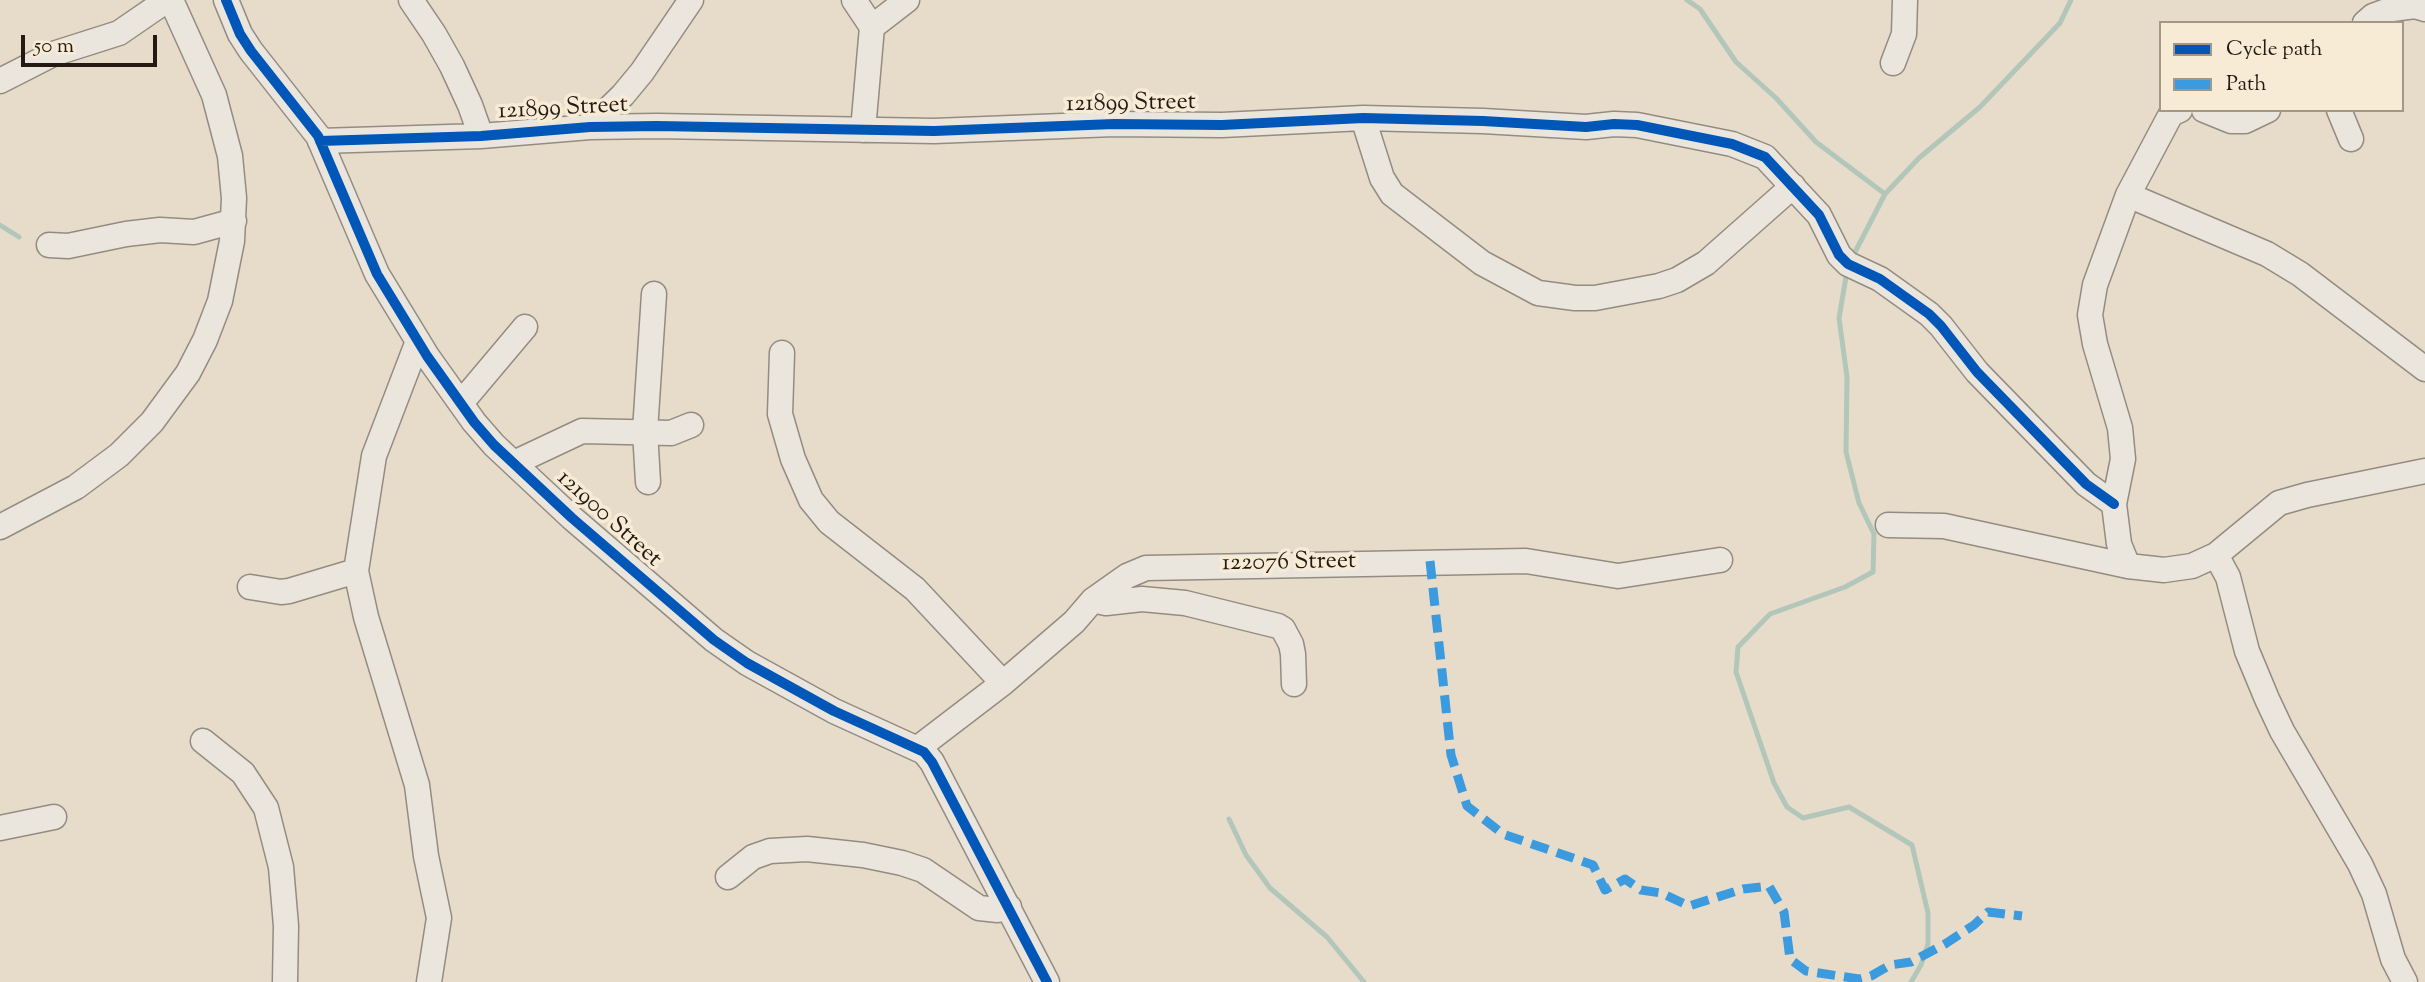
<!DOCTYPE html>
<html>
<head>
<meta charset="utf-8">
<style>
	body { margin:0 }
	#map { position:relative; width:2425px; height:982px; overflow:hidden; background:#e7dcca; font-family:"Sorts Mill Goudy",serif }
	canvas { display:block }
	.legend { position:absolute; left:2159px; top:21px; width:245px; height:91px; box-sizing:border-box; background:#f7ebd5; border:2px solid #a39787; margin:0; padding:9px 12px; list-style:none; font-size:21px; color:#241a13 }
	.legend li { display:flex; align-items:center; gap:14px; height:35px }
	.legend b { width:35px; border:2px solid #a39787 }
	.scale { position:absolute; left:21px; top:35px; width:136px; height:32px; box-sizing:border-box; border:4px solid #241a13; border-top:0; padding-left:9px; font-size:21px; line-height:24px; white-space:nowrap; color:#241a13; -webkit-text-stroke:5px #f7ebd5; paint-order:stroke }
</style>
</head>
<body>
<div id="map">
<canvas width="2425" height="982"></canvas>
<ul class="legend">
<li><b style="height:9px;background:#0057b8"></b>Cycle path</li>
<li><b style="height:9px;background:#3c9bde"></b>Path</li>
</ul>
<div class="scale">50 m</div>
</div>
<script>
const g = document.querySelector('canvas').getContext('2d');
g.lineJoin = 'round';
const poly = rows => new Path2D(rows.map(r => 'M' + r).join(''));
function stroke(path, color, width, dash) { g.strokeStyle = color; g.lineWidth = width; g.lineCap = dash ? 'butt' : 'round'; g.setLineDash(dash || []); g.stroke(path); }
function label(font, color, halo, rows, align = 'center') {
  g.font = font + ' "Sorts Mill Goudy",serif'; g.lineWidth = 7; g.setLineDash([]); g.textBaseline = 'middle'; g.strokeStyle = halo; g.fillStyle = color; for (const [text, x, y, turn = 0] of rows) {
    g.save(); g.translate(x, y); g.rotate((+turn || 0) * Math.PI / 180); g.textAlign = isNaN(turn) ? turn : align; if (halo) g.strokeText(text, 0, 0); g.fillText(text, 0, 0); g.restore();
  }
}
const stream = poly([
	[1687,0,1700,9,1736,62,1776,98,1816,142,1885,194],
	[0,225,19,237],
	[1852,258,1885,194,1919,158,1980,107,2060,23,2071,0],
	[1847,271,1839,318,1847,377,1846,452,1859,503,1874,534,1873,572,1845,587,1770,614,1738,647,1736,672,1774,783,1787,807,1803,818,1849,807,1912,845,1928,913,1928,944,1921,965,1911,982],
	[1229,819,1246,855,1270,888,1327,937,1364,982]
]);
const minor = poly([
	[226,0,240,34,251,51,318,136,377,274,427,356,474,422,494,445,572,518,714,640,747,663,834,711,924,752,932,762,1047,982],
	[411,0,434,34,452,66,470,105,481,136],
	[854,0,872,27,863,130],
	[2365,23,2373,16,2392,9,2415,6,2425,9],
	[872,27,907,0],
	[1893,63,1904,34,1905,0],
	[0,81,53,54,119,33,167,0],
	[2204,110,2231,121,2245,121,2268,110],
	[2339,110,2351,139],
	[1363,118,1382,178,1392,194,1482,263,1538,293,1575,298,1595,298,1659,286,1677,280,1706,263,1793,186],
	[590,127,623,95,642,72,691,0],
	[320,141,481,136,590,127,657,126,934,131,1114,124,1222,125,1363,118,1483,121,1586,127,1614,124,1637,125,1732,144,1765,157,1819,215,1839,255,1848,264,1880,279,1929,314,1941,326,1977,372,2086,484,2114,504],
	[2128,195,2267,254,2300,274,2425,369],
	[49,245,68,246,126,234,160,230,194,232,234,221],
	[418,341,374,456,356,571,366,617,417,785,426,856,439,918,429,982],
	[782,353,780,414,793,459,811,500,829,522,915,589,1003,683],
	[461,403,525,327],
	[514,463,582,431,671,433,691,425],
	[648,482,645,431,654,294],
	[1888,525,1944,526,2128,566,2164,570,2192,566,2216,555,2279,503,2307,495,2425,471],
	[0,527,76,487,119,455,152,422,188,373,205,340,220,301,232,241,234,198,230,156,214,95,171,0],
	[2216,555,2228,577,2247,651,2267,699,2282,731,2360,864,2374,894,2393,959,2405,982],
	[2128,566,2119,544,2114,504,2123,459,2120,428,2095,344,2090,315,2095,285,2128,195,2171,114,2180,110],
	[250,587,281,592,289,591,356,571],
	[1093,600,1106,603,1142,599,1185,603,1278,626,1283,629,1291,644,1293,654,1294,684],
	[203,741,243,773,266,808,281,867,286,926,285,982],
	[918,748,1003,683,1074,622,1093,600,1127,576,1146,568,1526,561,1618,576,1720,560],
	[0,828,54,817],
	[728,877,753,857,770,851,807,849,863,855,902,863,923,870,979,908,998,910,1009,907]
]);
const quiet = poly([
	[1430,561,1451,755,1467,806,1503,834,1593,865,1605,890,1625,879,1641,890,1661,893,1689,906,1743,889,1769,886,1784,912,1790,959,1806,971,1859,979,1871,976,1890,965,1911,962,1945,944,1974,925,1988,912,2022,916]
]);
const cycleway = poly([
	[226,0,240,34,251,51,318,136,377,274,427,356,474,422,494,445,572,518,714,640,747,663,834,711,924,752,932,762,1047,982],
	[320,141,481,136,590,127,657,126,934,131,1114,124,1222,125,1363,118,1483,121,1586,127,1614,124,1637,125,1732,144,1765,157,1819,215,1839,255,1848,264,1880,279,1929,314,1941,326,1977,372,2086,484,2114,504]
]);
const streetNames = [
	["121899 Street",1131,105,-1],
	["121899 Street",563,110,-3],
	["121900 Street",608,520,42],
	["122076 Street",1289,564,-1]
];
stroke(stream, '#b2c6ba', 5);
stroke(minor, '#948c81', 27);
stroke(minor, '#ebe6dd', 24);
stroke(quiet, '#3c9bde', 9, [18, 9]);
stroke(cycleway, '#0057b8', 10);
label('24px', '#241a13', '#f7ebd5', streetNames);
</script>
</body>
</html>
